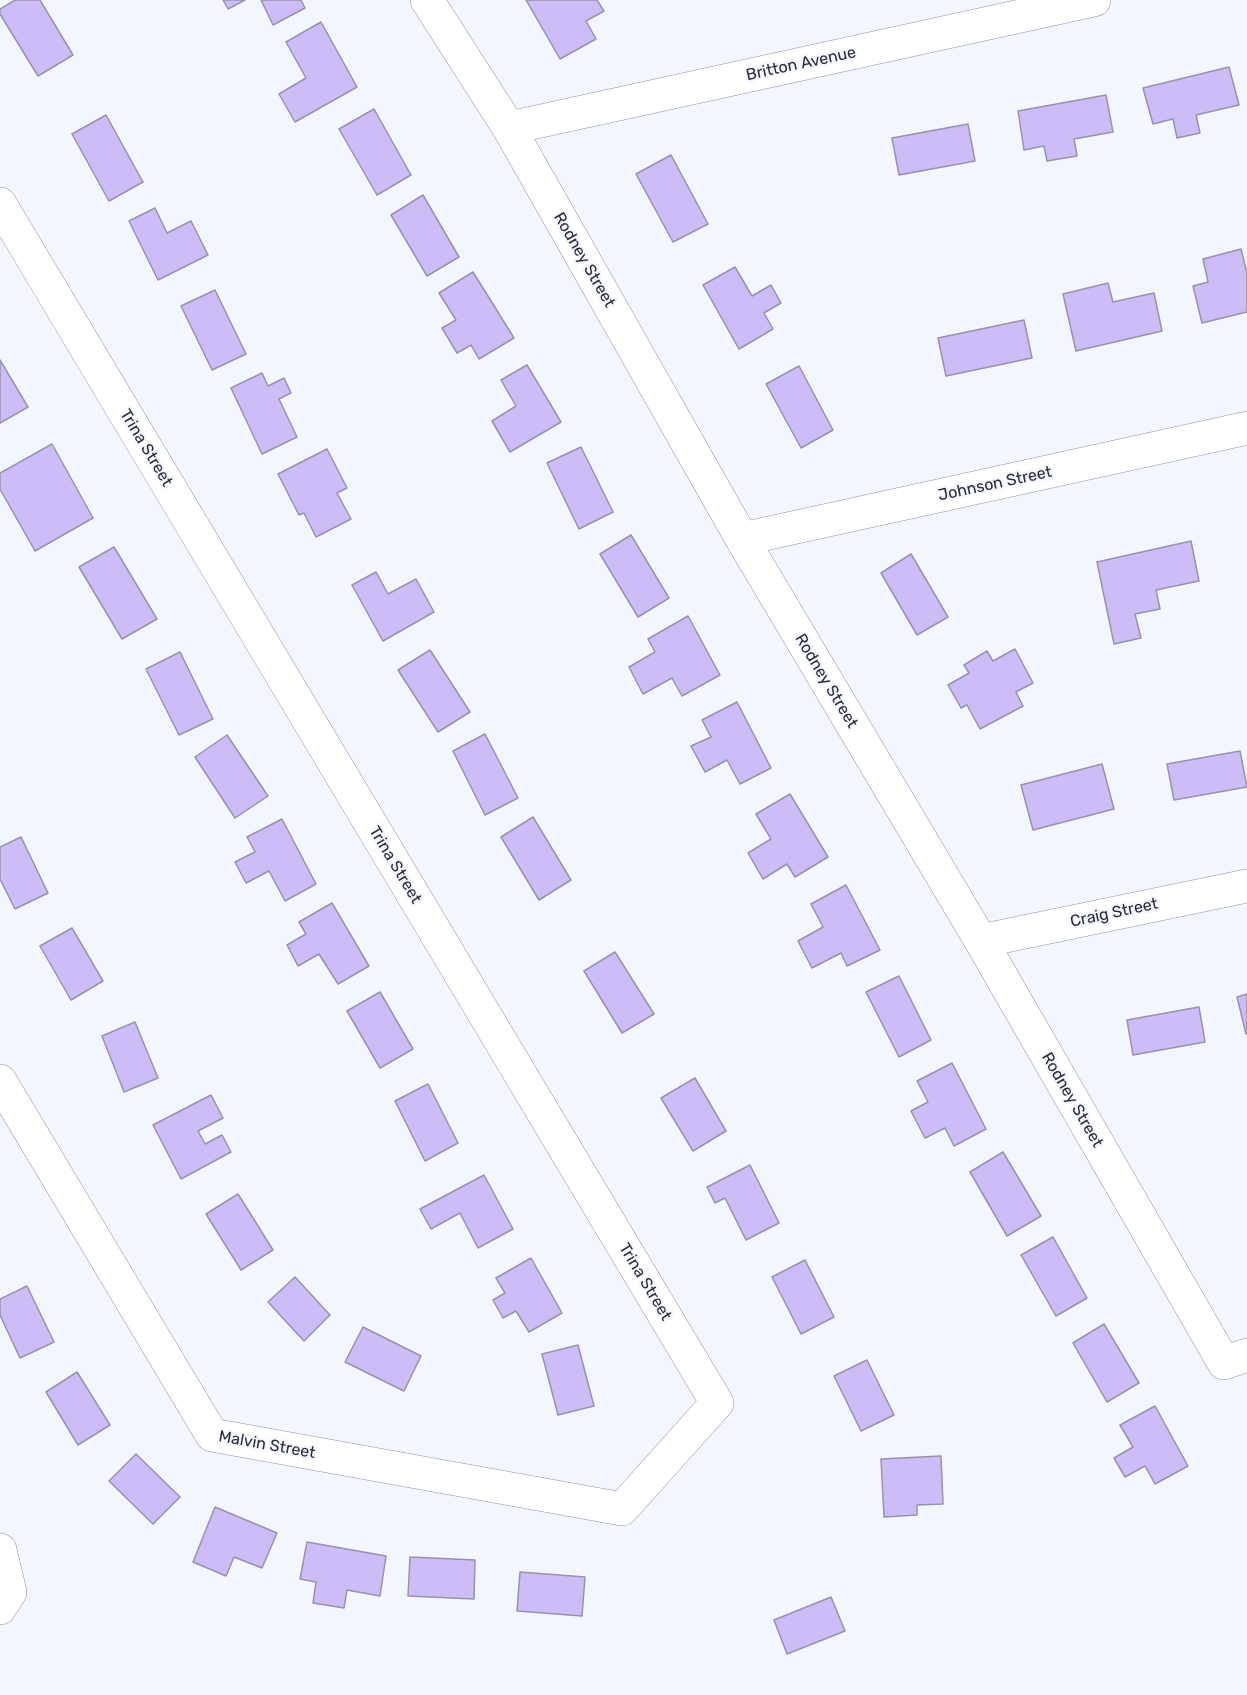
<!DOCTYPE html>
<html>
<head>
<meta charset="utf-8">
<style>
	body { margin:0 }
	canvas { display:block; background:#f4f6fd }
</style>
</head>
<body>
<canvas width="1247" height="1695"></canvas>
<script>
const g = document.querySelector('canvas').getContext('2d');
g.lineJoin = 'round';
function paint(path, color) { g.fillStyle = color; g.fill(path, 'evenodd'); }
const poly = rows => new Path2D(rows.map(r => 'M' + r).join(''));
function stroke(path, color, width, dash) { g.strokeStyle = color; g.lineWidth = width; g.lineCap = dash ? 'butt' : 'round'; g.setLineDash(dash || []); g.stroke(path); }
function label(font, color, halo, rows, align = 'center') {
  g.font = font + ' Rubik,sans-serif'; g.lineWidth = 4.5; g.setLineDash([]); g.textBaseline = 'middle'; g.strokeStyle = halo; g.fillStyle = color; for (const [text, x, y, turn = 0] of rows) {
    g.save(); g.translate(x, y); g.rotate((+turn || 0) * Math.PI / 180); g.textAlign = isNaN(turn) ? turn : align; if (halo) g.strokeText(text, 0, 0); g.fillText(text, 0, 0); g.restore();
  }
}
const building = poly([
	[15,0,40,0,73,55,38,76,0,14,0,9,15,0],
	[223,0,245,0,228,9,223,0],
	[261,0,301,0,305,8,273,25,261,0],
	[526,0,597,0,604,11,586,21,596,39,560,59,526,0],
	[321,22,357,87,295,122,279,94,306,78,286,42,321,22],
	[1229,67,1239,105,1196,115,1200,133,1177,138,1173,119,1153,124,1143,88,1229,67],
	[1106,95,1113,132,1074,139,1077,156,1047,161,1044,146,1024,150,1018,111,1106,95],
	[374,109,411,175,377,195,339,129,374,109],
	[106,115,143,182,109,201,72,134,106,115],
	[968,124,975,161,899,175,892,138,968,124],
	[671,155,708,224,673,242,636,174,671,155],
	[423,195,459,257,427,276,391,215,423,195],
	[155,208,167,233,191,221,208,255,158,280,129,221,155,208],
	[1241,249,1247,273,1247,312,1202,323,1193,286,1208,282,1203,259,1241,249],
	[735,267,752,296,771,285,781,303,764,313,773,329,739,349,703,285,735,267],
	[473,272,514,338,479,359,471,345,457,353,442,328,456,320,439,293,473,272],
	[1108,283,1113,302,1154,293,1162,331,1076,351,1063,294,1108,283],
	[215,290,246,354,212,370,181,306,215,290],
	[1024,320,1032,358,946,376,938,338,1024,320],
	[0,360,28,407,0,423,0,360],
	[527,365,561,422,510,452,492,421,516,406,501,380,527,365],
	[799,366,833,430,801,448,766,384,799,366],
	[262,373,268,386,284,378,291,393,279,399,297,437,262,454,231,388,262,373],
	[52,444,93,518,35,551,0,489,0,473,52,444],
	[581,447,613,512,579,529,547,463,581,447],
	[327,449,347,488,337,493,351,519,316,537,304,513,299,515,278,474,327,449],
	[631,535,669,598,638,617,600,554,631,535],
	[1191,541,1199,581,1156,590,1160,609,1135,614,1141,638,1114,644,1097,562,1191,541],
	[114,547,157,619,122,639,79,567,114,547],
	[911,554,948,617,917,635,881,573,911,554],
	[376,572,388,594,416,579,434,612,383,641,352,585,376,572],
	[688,616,720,675,682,696,672,678,643,694,629,667,655,652,648,639,688,616],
	[1015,649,1033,683,1016,692,1023,706,980,729,967,705,961,708,948,685,969,673,964,665,987,651,993,661,1015,649],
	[430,650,470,712,438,732,398,670,430,650],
	[180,652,213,719,179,735,146,669,180,652],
	[737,702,771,768,740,784,727,760,705,772,691,746,711,737,702,720,737,702],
	[485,734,518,798,485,815,453,751,485,734],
	[227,735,268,796,235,818,195,757,227,735],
	[1240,751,1247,787,1174,800,1167,764,1240,751],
	[1102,764,1114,809,1033,830,1021,785,1102,764],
	[790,794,828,857,795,877,787,864,763,879,748,853,771,839,756,814,790,794],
	[533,817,571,880,539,900,501,837,533,817],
	[282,819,316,884,285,901,269,871,246,883,235,862,255,852,247,837,282,819],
	[21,837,48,893,15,909,0,879,0,847,21,837],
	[846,885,880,950,847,966,841,953,812,968,798,941,823,927,811,904,846,885],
	[332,903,369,966,338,984,319,954,298,966,287,945,306,934,299,922,332,903],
	[72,928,103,981,71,1000,40,946,72,928],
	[615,952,654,1014,622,1033,584,971,615,952],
	[899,976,931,1040,899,1057,866,992,899,976],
	[380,992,413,1049,380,1068,347,1011,380,992],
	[1247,994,1247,1033,1246,1034,1237,997,1247,994],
	[1199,1007,1205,1042,1133,1055,1127,1020,1199,1007],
	[135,1022,158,1078,124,1092,102,1036,135,1022],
	[952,1063,986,1129,954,1146,945,1128,925,1138,911,1111,928,1102,917,1081,952,1063],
	[695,1078,726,1131,693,1151,661,1098,695,1078],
	[428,1084,458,1143,425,1161,395,1101,428,1084],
	[211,1095,223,1118,198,1131,205,1144,222,1135,231,1152,181,1179,153,1125,211,1095],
	[1003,1152,1041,1216,1007,1236,970,1172,1003,1152],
	[750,1165,779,1223,746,1240,725,1198,715,1203,707,1187,750,1165],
	[484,1175,513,1229,478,1248,460,1213,431,1229,420,1209,484,1175],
	[238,1194,273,1250,241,1270,206,1214,238,1194],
	[1053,1237,1087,1298,1056,1316,1021,1255,1053,1237],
	[531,1258,562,1313,529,1332,516,1311,503,1318,493,1300,505,1293,496,1278,531,1258],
	[805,1260,834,1317,801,1334,772,1277,805,1260],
	[295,1277,330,1315,304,1341,268,1302,295,1277],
	[27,1286,54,1342,20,1358,0,1315,0,1299,27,1286],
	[1104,1324,1139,1383,1107,1402,1073,1343,1104,1324],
	[363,1327,421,1356,404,1391,345,1362,363,1327],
	[578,1345,594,1406,558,1415,542,1354,578,1345],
	[867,1360,894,1415,861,1431,834,1376,867,1360],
	[77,1372,110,1425,78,1445,46,1392,77,1372],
	[1155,1406,1188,1466,1155,1484,1145,1466,1125,1477,1114,1458,1133,1447,1120,1425,1155,1406],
	[136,1454,180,1497,153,1524,109,1481,136,1454],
	[941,1456,943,1504,917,1505,917,1515,884,1517,881,1459,941,1456],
	[215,1507,277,1533,262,1568,234,1557,226,1576,193,1562,215,1507],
	[307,1542,386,1556,380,1596,347,1590,344,1608,313,1603,316,1582,300,1579,307,1542],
	[410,1557,475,1560,474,1599,408,1596,410,1557],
	[520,1572,585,1577,582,1616,517,1611,520,1572],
	[831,1597,845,1631,787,1654,774,1620,831,1597]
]);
const minor = poly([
	[427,0,509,128,742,539,981,941,1224,1363,1247,1355],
	[509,128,1094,0],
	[0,204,717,1403,622,1509,212,1435,0,1081],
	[742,539,1247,428],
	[981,941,1247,886],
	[0,1550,10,1592,0,1608]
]);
const streetNames = [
	["Britton Avenue",801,64,-12],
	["Rodney Street",584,260,60],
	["Trina Street",146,448,59],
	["Johnson Street",995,484,-12],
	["Rodney Street",826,681,59],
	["Trina Street",395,865,59],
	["Craig Street",1114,913,-12],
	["Rodney Street",1072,1100,60],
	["Trina Street",645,1282,59],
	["Malvin Street",267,1445,10]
];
paint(building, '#ccbdf7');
stroke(building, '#9891b0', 1.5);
stroke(minor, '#8a95b3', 34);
stroke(minor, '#fff', 33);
label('16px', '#282c39', '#f4f6fd', streetNames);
</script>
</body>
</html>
